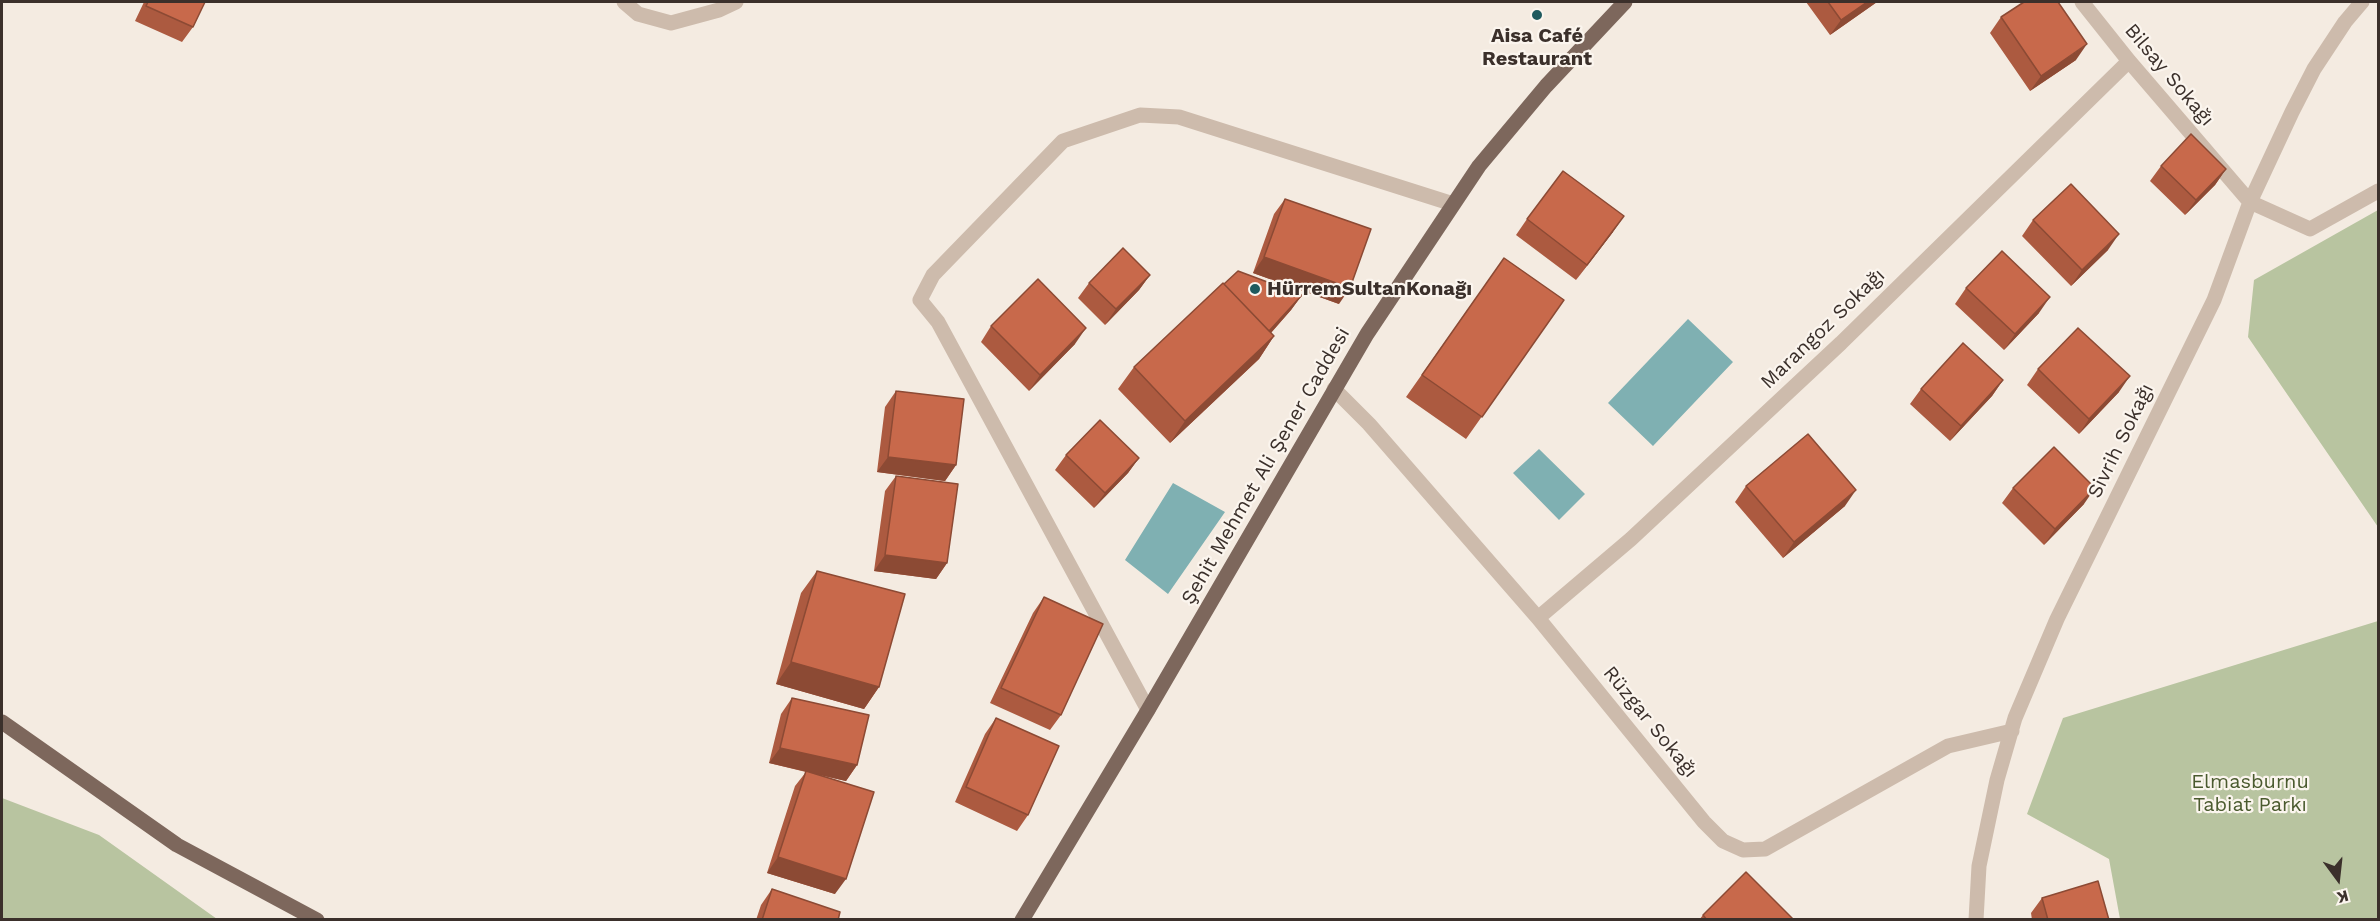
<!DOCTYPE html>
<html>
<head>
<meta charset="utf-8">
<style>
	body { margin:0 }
	#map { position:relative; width:2380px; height:921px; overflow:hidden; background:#f4ebe1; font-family:"Work Sans",sans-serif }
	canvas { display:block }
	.frame { position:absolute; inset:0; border:3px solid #3b302b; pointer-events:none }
	.north { position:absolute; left:2308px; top:849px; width:60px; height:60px; -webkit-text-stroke:4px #fbf5ee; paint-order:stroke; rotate:165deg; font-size:16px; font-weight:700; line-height:24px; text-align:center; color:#3b302b }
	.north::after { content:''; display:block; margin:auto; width:21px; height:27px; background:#3b302b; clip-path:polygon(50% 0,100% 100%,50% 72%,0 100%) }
</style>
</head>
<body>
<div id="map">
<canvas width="2380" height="921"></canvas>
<div class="frame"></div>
<div class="north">K</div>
</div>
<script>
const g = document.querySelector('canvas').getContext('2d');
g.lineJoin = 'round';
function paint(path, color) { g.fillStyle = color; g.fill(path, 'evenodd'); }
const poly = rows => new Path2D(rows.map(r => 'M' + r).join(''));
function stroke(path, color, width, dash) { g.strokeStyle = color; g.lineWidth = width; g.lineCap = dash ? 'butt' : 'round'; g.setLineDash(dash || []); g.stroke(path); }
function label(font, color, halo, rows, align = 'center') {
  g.font = font + ' "Work Sans",sans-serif'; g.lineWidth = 4.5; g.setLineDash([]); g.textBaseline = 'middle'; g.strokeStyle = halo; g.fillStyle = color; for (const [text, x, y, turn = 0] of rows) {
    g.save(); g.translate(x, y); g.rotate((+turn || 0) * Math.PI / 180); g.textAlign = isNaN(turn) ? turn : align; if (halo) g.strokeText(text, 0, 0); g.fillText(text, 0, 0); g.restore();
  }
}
const green = poly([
	[2378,210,2378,527,2248,337,2254,280],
	[2378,621,2378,919,2120,919,2109,859,2027,814,2063,718],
	[2,798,99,835,217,919,2,919]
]);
const water = poly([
	[1688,319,1733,362,1653,446,1608,403],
	[1539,449,1585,494,1559,520,1513,473],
	[1173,483,1225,512,1168,594,1125,560]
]);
const minor = poly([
	[624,2,638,14,671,23,719,10,736,2],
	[2082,2,2129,61,2250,202,2310,229,2378,191],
	[1334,389,1369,424,1538,618,1704,822,1723,841,1743,850,1765,849,1948,746,2012,731],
	[1538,618,1631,539,1841,343,2129,61],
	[1148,710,938,322,920,300,933,275,1063,141,1140,115,1179,117,1453,204],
	[1976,920,1979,866,1997,780,2015,718,2057,619,2214,300,2250,202,2292,112,2314,69,2345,22,2362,2]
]);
const major = poly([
	[2,722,177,845,317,920],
	[1022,920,1148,710,1367,334,1479,166,1546,86,1625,2]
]);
const wall = poly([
	[144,2,205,2,193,27,182,42,135,21],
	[1806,2,1877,2,1830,35],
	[2001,17,2076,60,2030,91,1990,33],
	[2161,166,2226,169,2215,185,2185,215,2150,181],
	[1285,199,1339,304,1253,273,1274,214],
	[1527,219,1613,232,1576,280,1516,235],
	[2033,220,2108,250,2071,286,2022,236],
	[1504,258,1564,300,1466,439,1406,397],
	[1150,275,1139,290,1105,325,1078,298,1089,283],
	[1224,284,1302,295,1291,310,1271,333,1274,336,1259,359,1170,443,1118,389,1134,367],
	[1966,288,2039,313,2004,350,1955,304],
	[991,326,1075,344,1029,391,981,342],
	[2038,369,2119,392,2079,434,2027,385],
	[2003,380,1992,396,1950,441,1910,404,1921,389],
	[896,391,956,465,945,481,877,472,885,407],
	[1066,455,1139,458,1128,473,1094,508,1055,470],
	[896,476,947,563,936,579,874,571,885,491],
	[1746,486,1845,506,1783,558,1735,502],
	[2013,488,2084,504,2044,545,2002,503],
	[817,571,879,687,864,709,776,684,801,593],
	[1044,597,1061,715,1050,730,990,703,1033,613],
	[792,698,857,765,846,781,819,775,835,894,767,873,795,786,806,772,769,763,781,714],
	[996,718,1028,815,1017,831,955,802,985,734],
	[772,889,838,920,756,920,761,905],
	[2042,898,2109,920,2032,920,2031,913],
	[1703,915,1794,920,1699,920]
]);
const shadedWall = poly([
	[1867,2,1877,2,1830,35,1841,20],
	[2087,44,2076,60,2030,91,2041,76],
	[2226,169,2215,185,2185,215,2196,200],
	[1624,216,1613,232,1576,280,1587,265],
	[2119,234,2108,250,2071,286,2082,270],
	[1264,257,1350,288,1339,304,1253,273],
	[1150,275,1139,290,1105,325,1116,309],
	[1302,295,1291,310,1253,353,1264,337],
	[2050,297,2039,313,2004,350,2015,334],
	[1086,328,1075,344,1029,391,1040,375],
	[1274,336,1259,359,1170,443,1185,421],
	[2130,376,2119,392,2079,434,2089,419],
	[2003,380,1992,396,1950,441,1961,426],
	[888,457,956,465,945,481,877,472],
	[1139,458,1128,473,1094,508,1105,493],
	[2095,488,2084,504,2044,545,2055,529],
	[1856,490,1845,506,1783,558,1794,542],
	[885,555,947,563,936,579,874,571],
	[791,662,879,687,864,709,776,684],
	[780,748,857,765,846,781,769,763],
	[778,857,846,879,835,894,767,873]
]);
const building = poly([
	[148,2,205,2,193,27,146,6,148,2],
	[1828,2,1867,2,1841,20,1828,2],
	[2024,2,2058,2,2087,44,2041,76,2001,17,2024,2],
	[2191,134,2226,169,2196,200,2161,166,2191,134],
	[1563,171,1624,216,1587,265,1527,219,1563,171],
	[2071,184,2119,234,2082,270,2033,220,2071,184],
	[1285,199,1371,229,1350,288,1264,257,1285,199],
	[1123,248,1150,275,1116,309,1089,283,1123,248],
	[2002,251,2050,297,2015,334,1966,288,2002,251],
	[1504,258,1564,300,1482,417,1422,375,1504,258],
	[1238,271,1302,295,1269,331,1224,284,1238,271],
	[1038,279,1086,328,1040,375,991,326,1038,279],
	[1223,283,1274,336,1185,421,1134,367,1223,283],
	[2078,328,2130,376,2089,419,2038,369,2078,328],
	[1963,343,2003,380,1961,426,1921,389,1963,343],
	[896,391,964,399,956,465,888,457,896,391],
	[1100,420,1139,458,1105,493,1066,455,1100,420],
	[1808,434,1856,490,1794,542,1746,486,1808,434],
	[2054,447,2095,488,2055,529,2013,488,2054,447],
	[896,476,958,484,947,563,885,555,896,476],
	[817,571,905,594,879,687,791,662,817,571],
	[1044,597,1103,624,1061,715,1001,688,1044,597],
	[792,698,869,715,857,765,780,748,792,698],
	[996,718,1059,746,1028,815,966,787,996,718],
	[806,771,874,792,846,879,778,857,806,771],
	[1746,872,1794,920,1707,920,1703,915,1746,872],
	[2098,881,2109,920,2048,920,2042,898,2098,881],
	[772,889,840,912,838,920,762,920,772,889]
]);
const markers = [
	[1537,15,6,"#1f5a5e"],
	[1255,289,6,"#1f5a5e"]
];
const poiNames = [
	["Aisa Café",1537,36],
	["Restaurant",1537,59],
	["HürremSultanKonağı",1267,289,"left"]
];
const streetNames = [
	["Bilsay Sokağı",2169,75,50],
	["Marangoz Sokağı",1823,329,-44],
	["Sivrih Sokağı",2121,441,-64],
	["Şehit Mehmet Ali Şener Caddesi",1266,466,-60],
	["Rüzgar Sokağı",1650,722,51]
];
const parkNames = [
	["Elmasburnu",2250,782],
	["Tabiat Parkı",2250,805]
];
paint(green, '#b8c4a0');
paint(water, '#7fb0b2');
stroke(minor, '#cdbbac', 15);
stroke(major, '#7d675c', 15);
paint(wall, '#ac5a40');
paint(shadedWall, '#8c4a34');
paint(building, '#c8694b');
stroke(building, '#8c4a34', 1.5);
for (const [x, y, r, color] of markers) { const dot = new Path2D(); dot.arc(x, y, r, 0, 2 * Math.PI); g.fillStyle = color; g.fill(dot); stroke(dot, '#fbf5ee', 2); }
label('bold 20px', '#3b302b', '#fbf5ee', poiNames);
label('20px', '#3b302b', '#fbf5ee', streetNames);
label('20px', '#4a5a2e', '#fbf5ee', parkNames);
</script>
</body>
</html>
